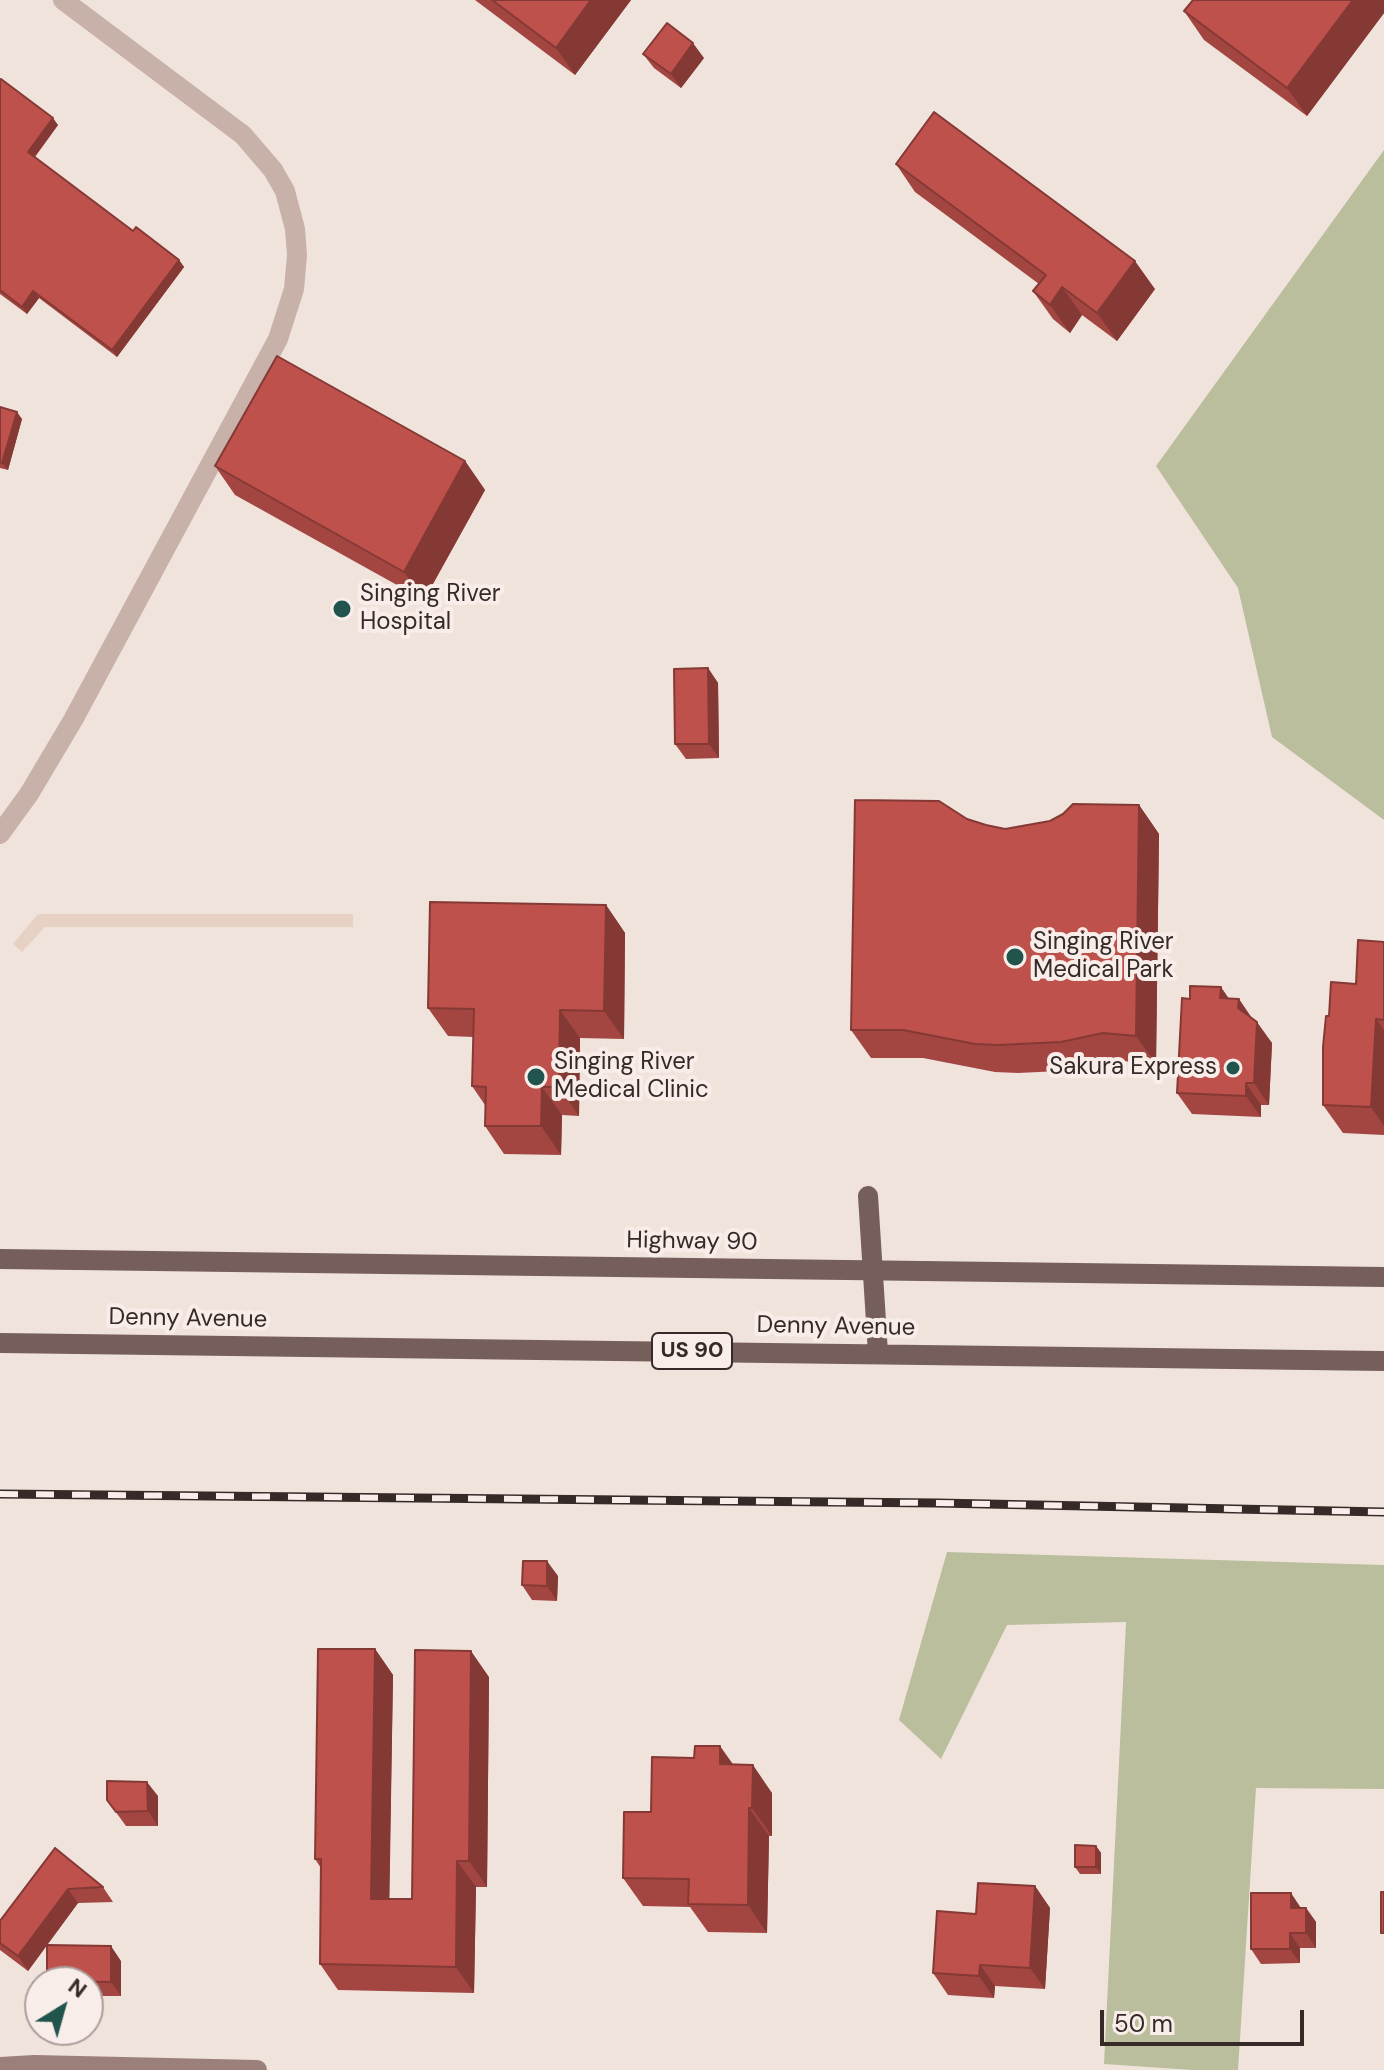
<!DOCTYPE html>
<html>
<head>
<meta charset="utf-8">
<style>
	body { margin:0 }
	#map { position:relative; width:1384px; height:2070px; overflow:hidden; background:#f0e3dc; font-family:"DM Sans",sans-serif }
	canvas { display:block }
	.north { position:absolute; left:24px; top:1966px; width:80px; height:80px; box-sizing:border-box; background:#f8ede8; border:2px solid #aa9f9b; border-radius:50%; rotate:37deg; font-size:22px; font-weight:700; line-height:32px; text-align:center; color:#352a28 }
	.north::after { content:''; display:block; margin:auto; width:28px; height:36px; background:#20544d; clip-path:polygon(50% 0,100% 100%,50% 72%,0 100%) }
	.scale { position:absolute; left:1100px; top:2010px; width:204px; height:36px; box-sizing:border-box; border:4px solid #352a28; border-top:0; padding-left:10px; font-size:24px; line-height:28px; white-space:nowrap; color:#352a28; -webkit-text-stroke:6px #f8ede8; paint-order:stroke }
</style>
</head>
<body>
<div id="map">
<canvas width="1384" height="2070"></canvas>
<div class="north">N</div>
<div class="scale">50 m</div>
</div>
<script>
const g = document.querySelector('canvas').getContext('2d');
g.lineJoin = 'round';
function paint(path, color) { g.fillStyle = color; g.fill(path, 'evenodd'); }
const poly = rows => new Path2D(rows.map(r => 'M' + r).join(''));
function stroke(path, color, width, dash) { g.strokeStyle = color; g.lineWidth = width; g.lineCap = dash ? 'butt' : 'round'; g.setLineDash(dash || []); g.stroke(path); }
function label(font, color, halo, rows, align = 'center') {
  g.font = font + ' "DM Sans",sans-serif'; g.lineWidth = 8; g.setLineDash([]); g.textBaseline = 'middle'; g.strokeStyle = halo; g.fillStyle = color; for (const [text, x, y, turn = 0] of rows) {
    g.save(); g.translate(x, y); g.rotate((+turn || 0) * Math.PI / 180); g.textAlign = isNaN(turn) ? turn : align; if (halo) g.strokeText(text, 0, 0); g.fillText(text, 0, 0); g.restore();
  }
}
const green = poly([
	[1384,150,1384,820,1272,737,1238,588,1156,466],
	[947,1552,1384,1565,1384,1789,1256,1788,1238,2070,1192,2070,1104,2064,1126,1622,1007,1625,941,1759,899,1720]
]);
const plaza = poly([
	[38,914,353,914,353,927,45,927,22,952,13,944]
]);
const street = poly([
	[0,834,29,794,73,720,278,339,294,289,297,255,295,229,285,191,273,170,243,135,63,0]
]);
const secondary = poly([
	[0,2067,34,2065,257,2070]
]);
const primary = poly([
	[868,1196,878,1353],
	[0,1259,1384,1277],
	[0,1343,1384,1361]
]);
const rail = poly([
	[0,1494,937,1503,1384,1512]
]);
const wall = poly([
	[475,0,631,0,575,75],
	[1384,0,1384,13,1307,116,1204,40,1184,11],
	[643,54,704,58,681,88,654,68],
	[0,80,58,125,35,157,133,231,179,260,184,267,117,357,39,298,27,314,0,294],
	[896,164,1155,289,1117,341,1082,315,1070,333,1053,319,1033,291,1039,284,915,192],
	[0,407,22,419,8,470,0,468],
	[465,461,485,490,424,600,235,495,215,466],
	[708,668,718,683,719,758,686,759,675,744],
	[1139,805,1159,834,1156,1064,1122,1061,1081,1070,1018,1073,995,1072,923,1058,871,1058,851,1030,967,819,986,825,1005,829],
	[606,905,625,933,624,1039,580,1038,579,1116,562,1115,561,1155,504,1154,485,1126,485,1105,472,1086,473,1037,448,1036,428,1008],
	[1384,942,1384,1135,1343,1133,1323,1105,1329,1016,1356,984],
	[1229,999,1252,1019,1272,1043,1269,1105,1261,1105,1261,1117,1192,1114,1177,1093],
	[558,1576,557,1601,532,1600,522,1585],
	[375,1649,393,1675,389,1899,412,1899,489,1677,487,1887,476,1887,474,1993,338,1990,320,1964,321,1868,315,1859],
	[733,1764,772,1793,772,1836,769,1836,767,1933,708,1932,690,1907,643,1906,623,1878],
	[158,1796,158,1826,126,1826,107,1800],
	[1096,1846,1101,1853,1101,1874,1080,1874,1075,1867],
	[55,1848,103,1887,113,1902,78,1903,28,1971,0,1950,0,1921],
	[1035,1886,1050,1908,1045,1989,995,1986,994,1998,948,1995,933,1973,976,1914],
	[1301,1908,1306,1908,1316,1922,1316,1948,1300,1948,1300,1963,1261,1964,1251,1949],
	[121,1961,121,1996,88,1996,88,1982,47,1981]
]);
const shadedWall = poly([
	[591,0,631,0,575,75,556,48],
	[1353,0,1384,0,1384,13,1307,116,1287,88],
	[693,43,704,58,681,88,671,74],
	[53,118,58,125,33,159,28,152],
	[179,260,184,267,117,357,112,350],
	[1135,261,1155,289,1117,341,1097,313],
	[1062,287,1082,315,1070,333,1050,305],
	[33,291,39,298,27,314,22,307],
	[17,412,22,419,8,470,2,463],
	[465,461,485,490,424,600,404,572],
	[708,668,718,683,719,758,709,744],
	[1139,805,1159,834,1156,1064,1136,1036],
	[606,905,625,933,624,1039,604,1011],
	[1221,987,1236,1009,1220,998],
	[1239,999,1254,1021,1238,1008],
	[560,1010,580,1038,579,1116,559,1087],
	[1376,1019,1384,1030,1384,1126,1371,1107],
	[1257,1022,1272,1043,1269,1105,1254,1083],
	[1246,1083,1261,1105,1261,1117,1246,1096],
	[542,1087,562,1115,561,1155,541,1126],
	[547,1561,558,1576,557,1601,547,1586],
	[375,1649,393,1675,389,1925,371,1899],
	[471,1651,489,1677,487,1887,469,1861],
	[720,1746,740,1774,720,1764],
	[753,1765,772,1793,772,1836,752,1808],
	[147,1782,158,1796,158,1826,148,1811],
	[749,1808,769,1836,767,1933,748,1905],
	[1096,1846,1101,1853,1101,1874,1096,1867],
	[457,1861,476,1887,474,1993,456,1967],
	[1035,1886,1050,1908,1045,1989,1030,1968],
	[68,1889,78,1903,28,1971,18,1956],
	[1291,1893,1301,1908,1291,1908],
	[1306,1908,1316,1922,1316,1948,1306,1933],
	[1290,1933,1300,1948,1300,1963,1290,1949],
	[111,1946,121,1961,121,1996,111,1982],
	[980,1965,995,1986,994,1998,979,1976]
]);
const building = poly([
	[492,0,591,0,556,48,492,0],
	[1193,0,1353,0,1287,88,1184,11,1193,0],
	[667,23,693,43,671,74,643,54,667,23],
	[1,79,53,118,28,152,133,231,136,227,179,260,112,350,33,291,22,307,0,290,0,80,1,79],
	[934,112,1135,261,1097,313,1062,287,1050,305,1033,291,1046,275,896,164,934,112],
	[277,356,465,461,404,572,215,466,277,356],
	[0,407,17,412,2,463,0,462,0,407],
	[708,668,709,744,675,744,674,669,708,668],
	[855,800,939,801,967,819,986,825,1005,829,1050,821,1063,814,1073,804,1139,805,1136,1036,1103,1033,1061,1042,998,1045,975,1044,903,1030,851,1030,855,800],
	[430,902,606,905,604,1011,560,1010,559,1087,542,1087,541,1126,485,1126,486,1087,472,1086,474,1009,428,1008,430,902],
	[1358,940,1384,942,1384,1020,1376,1019,1371,1107,1323,1105,1323,1047,1326,1016,1329,1016,1331,982,1356,984,1358,940],
	[1190,986,1221,987,1220,998,1239,999,1238,1008,1257,1022,1254,1083,1246,1083,1246,1096,1177,1093,1182,998,1190,999,1190,986],
	[523,1561,547,1561,547,1586,522,1585,523,1561],
	[318,1649,375,1649,371,1899,412,1899,415,1650,471,1651,469,1861,457,1861,456,1967,320,1964,321,1859,315,1859,318,1649],
	[695,1746,720,1746,720,1764,753,1765,752,1808,749,1808,748,1905,688,1904,689,1879,623,1878,624,1812,651,1812,652,1757,694,1758,695,1746],
	[107,1781,147,1782,148,1811,116,1812,107,1800,107,1781],
	[1075,1845,1096,1846,1096,1867,1075,1867,1075,1845],
	[55,1848,103,1887,68,1889,18,1956,0,1943,0,1921,55,1848],
	[978,1883,1035,1886,1030,1968,980,1965,979,1976,933,1973,937,1911,976,1914,978,1883],
	[1381,1892,1384,1892,1384,1933,1381,1933,1381,1892],
	[1251,1893,1291,1893,1291,1908,1306,1908,1306,1933,1290,1933,1290,1949,1251,1949,1251,1893],
	[47,1945,111,1946,111,1982,47,1981,47,1945]
]);
const markers = [
	[342,609,10,"#20544d"],
	[1015,957,10,"#20544d"],
	[1233,1068,8,"#20544d"],
	[536,1077,10,"#20544d"]
];
const shields = [
	[692,1351,80]
];
const shieldNames = [
	["US 90",692,1351]
];
const poiNames = [
	["Singing River",360,595],
	["Hospital",360,623],
	["Singing River",1033,943],
	["Medical Park",1033,971],
	["Singing River",554,1063],
	["Medical Clinic",554,1091],
	["Sakura Express",1217,1068,"right"]
];
const streetNames = [
	["Highway 90",692,1242,1],
	["Denny Avenue",188,1319,1],
	["Denny Avenue",836,1327,1]
];
paint(green, '#babe9d');
paint(plaza, '#e7d1c4');
stroke(street, '#c8b1a9', 20);
stroke(secondary, '#9b7f7a', 20);
stroke(primary, '#765e5a', 20);
stroke(rail, '#352a28', 9);
stroke(rail, '#f8ede8', 6, [18]);
paint(wall, '#a34641');
paint(shadedWall, '#853935');
paint(building, '#be514c');
stroke(building, '#853935', 2);
for (const [x, y, r, color] of markers) { const dot = new Path2D(); dot.arc(x, y, r, 0, 2 * Math.PI); g.fillStyle = color; g.fill(dot); stroke(dot, '#f8ede8', 3); }
for (const [x, y, w] of shields) { const box = new Path2D(); box.roundRect(x - w / 2, y - 18, w, 36, 6); g.fillStyle = '#f8ede8'; g.fill(box); stroke(box, '#352a28', 2); }
label('bold 22px', '#352a28', null, shieldNames);
label('24px', '#352a28', '#f8ede8', poiNames, 'left');
label('24px', '#352a28', '#f8ede8', streetNames);
</script>
</body>
</html>
